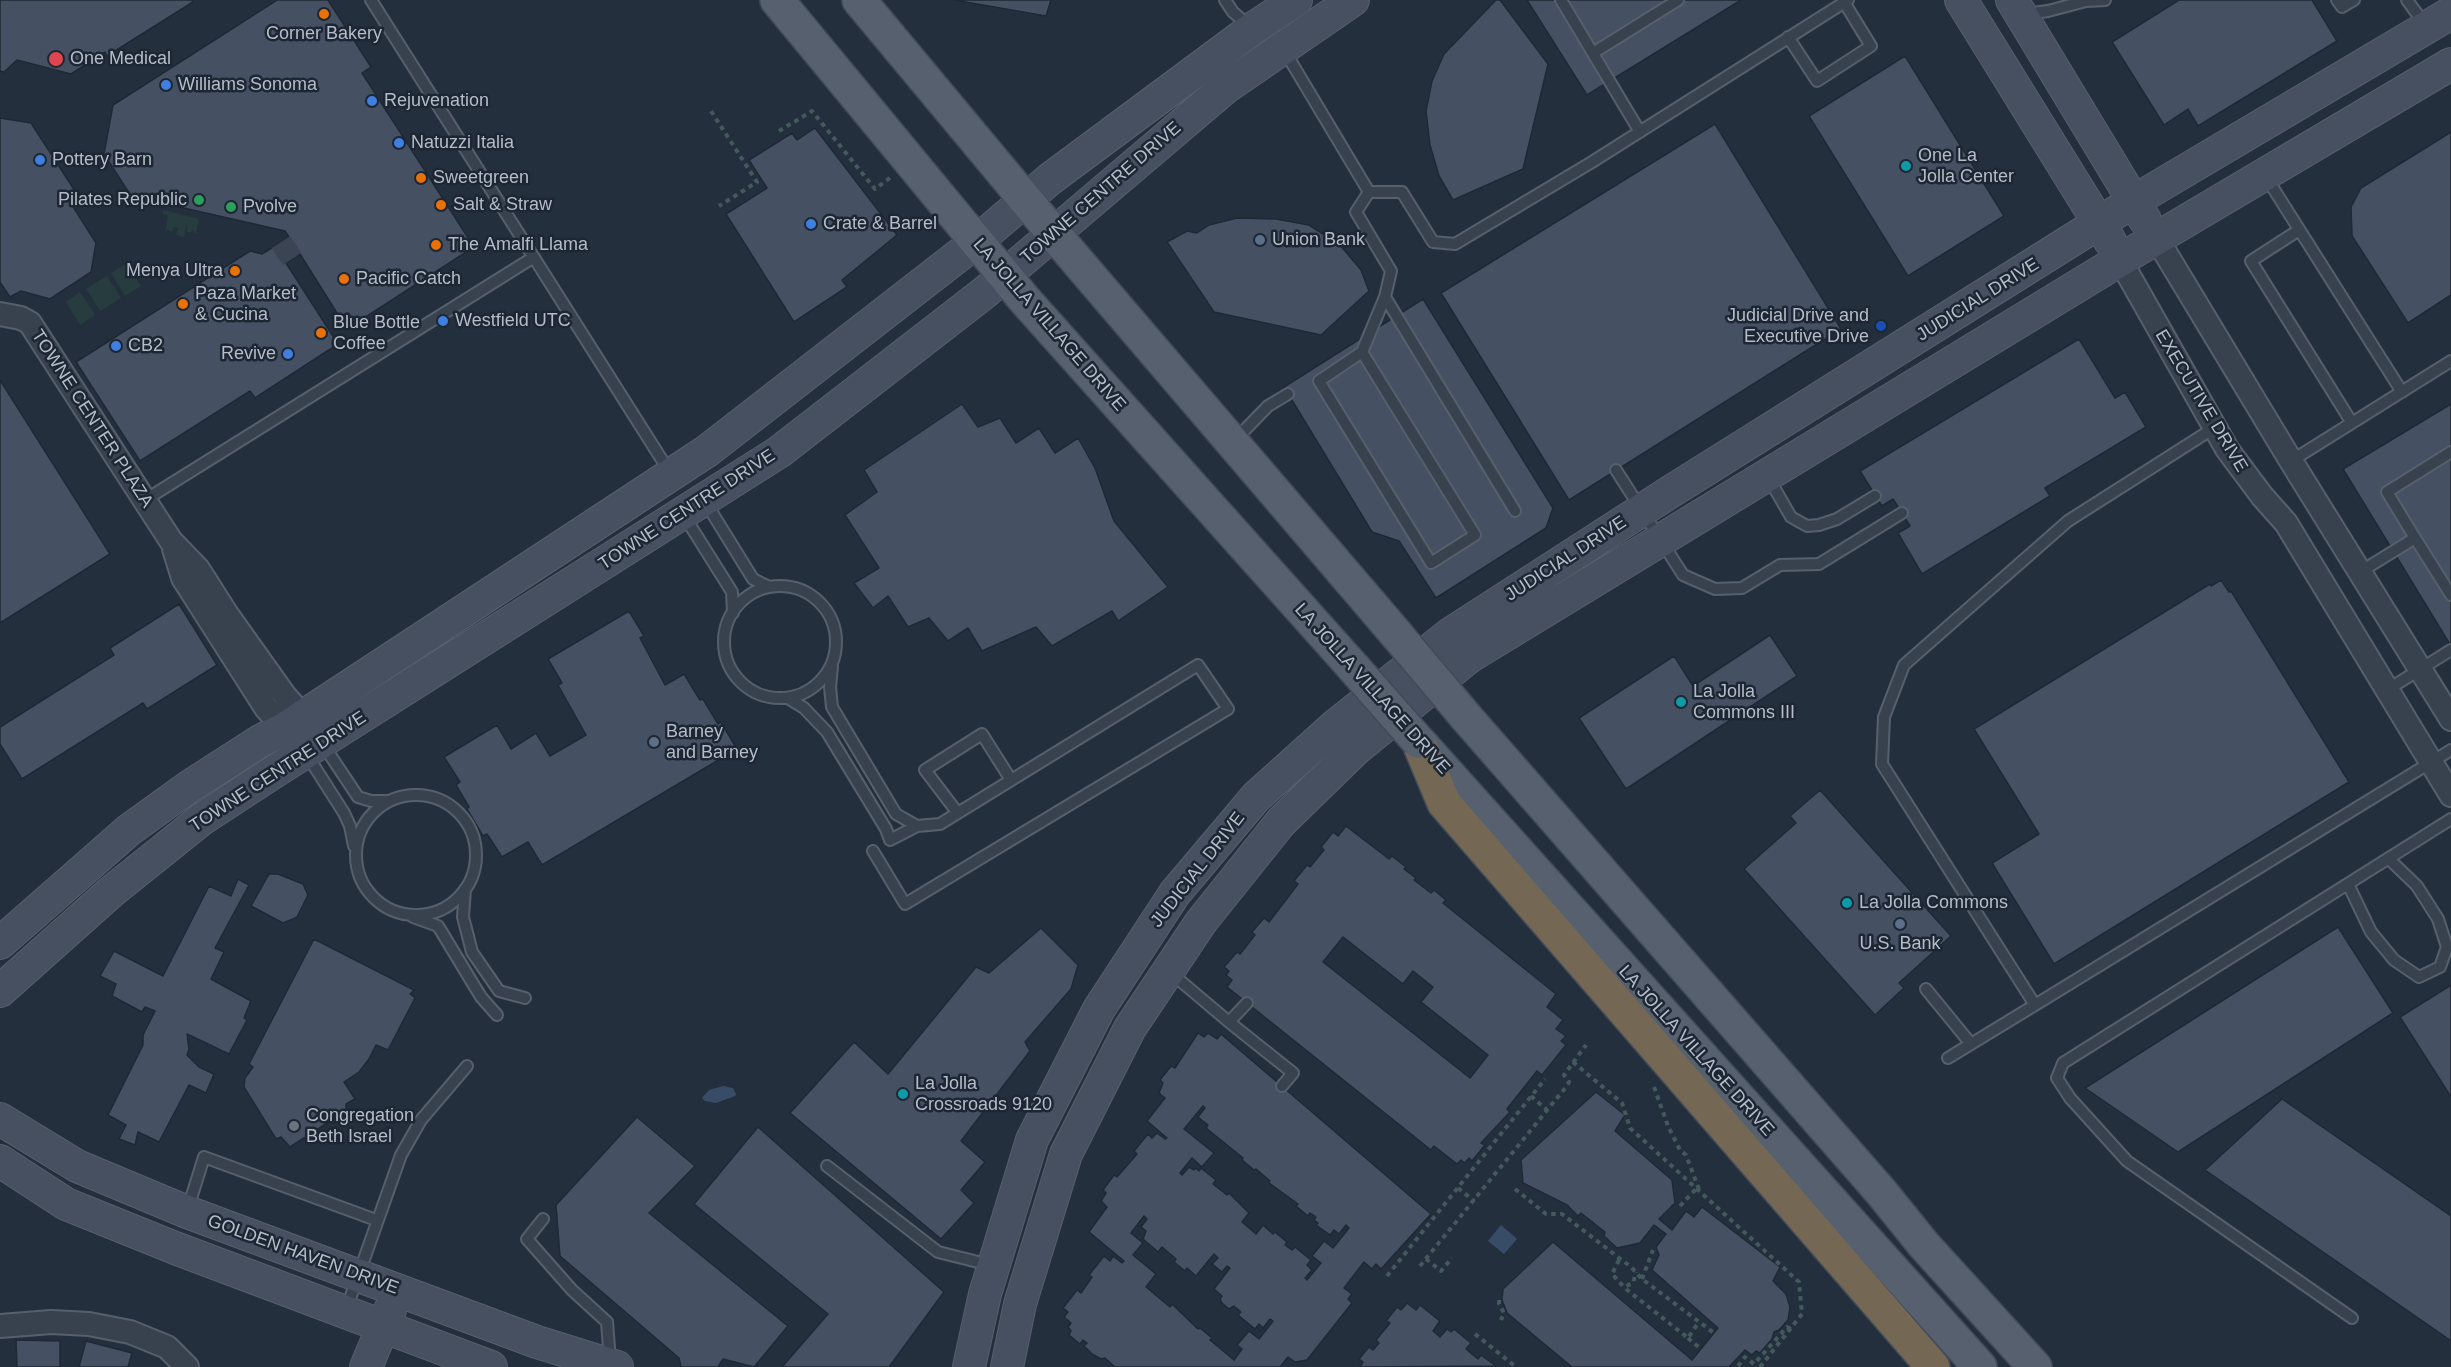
<!DOCTYPE html>
<html>
<head>
<meta charset="utf-8">
<style>
	body { margin:0 }
	canvas { display:block; background:#242f3e }
</style>
</head>
<body>
<canvas width="2451" height="1367"></canvas>
<script>
const g = document.querySelector('canvas').getContext('2d');
g.lineJoin = 'round';
function paint(path, color) { g.fillStyle = color; g.fill(path, 'evenodd'); }
const poly = rows => new Path2D(rows.map(r => 'M' + r).join(''));
function stroke(path, color, width, dash) { g.strokeStyle = color; g.lineWidth = width; g.lineCap = dash ? 'butt' : 'round'; g.setLineDash(dash || []); g.stroke(path); }
function label(font, color, halo, rows, align = 'center') {
  g.font = font + ' Helvetica,sans-serif'; g.lineWidth = 5; g.setLineDash([]); g.textBaseline = 'middle'; g.strokeStyle = halo; g.fillStyle = color; for (const [text, x, y, turn = 0] of rows) {
    g.save(); g.translate(x, y); g.rotate((+turn || 0) * Math.PI / 180); g.textAlign = isNaN(turn) ? turn : align; if (halo) g.strokeText(text, 0, 0); g.fillText(text, 0, 0); g.restore();
  }
}
const green = poly([
	[163,210,199,219,196,234,192,230,191,232,187,232,187,223,184,237,176,235,178,228,174,227,172,232,167,229,165,235,168,215,163,214],
	[126,264,141,286,125,296,111,273],
	[107,276,121,298,100,311,86,289],
	[80,292,95,315,80,325,66,302]
]);
const water = poly([
	[723,1086,733,1088,736,1094,735,1096,716,1103,705,1101,702,1098,709,1090],
	[1501,1225,1517,1239,1504,1254,1488,1241]
]);
const building = poly([
	[0,0,192,0,193,2,107,56,105,52,71,74,17,60,4,72,0,71,0,0],
	[277,0,328,0,371,67,362,73,474,247,347,329,300,254,286,263,338,344,255,398,250,391,140,461,76,362,250,251,262,254,289,237,285,231,131,196,104,154,113,105,277,0],
	[954,0,1051,0,1046,16,954,0],
	[1496,0,1500,0,1548,64,1523,169,1453,200,1439,176,1430,145,1426,111,1432,81,1444,54,1496,0],
	[1527,0,1741,0,1587,95,1527,0],
	[2179,0,2312,0,2337,41,2198,126,2188,109,2164,125,2112,42,2179,0],
	[1905,56,2004,216,1908,276,1809,116,1905,56],
	[0,118,31,123,75,191,67,197,96,243,91,272,50,299,21,291,10,297,0,282,0,118],
	[1715,124,1841,329,1569,500,1441,293,1715,124],
	[815,128,897,235,842,280,847,287,794,322,726,214,767,188,749,160,792,133,797,140,815,128],
	[2451,132,2451,295,2408,323,2352,236,2351,207,2361,188,2451,132],
	[1237,218,1276,219,1309,225,1340,245,1361,270,1369,291,1321,335,1214,312,1167,242,1187,231,1197,233,1209,225,1237,218],
	[1423,299,1553,508,1546,528,1436,598,1399,541,1372,532,1284,387,1423,299],
	[2079,339,2115,398,2125,392,2146,427,2045,488,2050,496,1922,574,1898,533,1910,526,1893,499,1882,506,1860,471,2079,339],
	[0,380,110,554,0,623,0,380],
	[962,404,978,427,1000,418,1016,443,1039,428,1055,453,1078,438,1095,468,1114,521,1168,587,1118,621,1112,611,1052,646,1036,627,982,651,968,628,948,641,929,618,908,627,888,596,873,608,854,583,879,568,845,515,877,492,864,470,962,404],
	[2451,404,2451,646,2343,469,2451,404],
	[2221,580,2229,592,2231,591,2349,782,2054,964,1992,863,2039,834,1974,729,2210,584,2211,586,2221,580],
	[179,604,217,665,147,709,143,703,22,779,0,744,0,727,114,655,110,648,179,604],
	[629,611,644,636,640,638,665,685,684,674,700,700,703,699,718,724,721,722,737,749,542,865,528,842,502,857,487,834,483,836,467,809,469,807,456,785,460,782,444,757,497,725,511,749,536,733,550,756,586,735,558,685,562,683,548,659,629,611],
	[1770,635,1797,676,1626,789,1579,718,1674,656,1693,686,1770,635],
	[1820,790,1951,936,1899,983,1904,988,1875,1015,1744,869,1796,823,1790,816,1820,790],
	[1346,826,1389,859,1392,856,1406,867,1404,869,1416,878,1414,880,1431,893,1434,890,1446,900,1443,903,1556,994,1547,1007,1563,1020,1556,1029,1566,1036,1561,1041,1566,1045,1542,1075,1537,1071,1507,1109,1510,1112,1481,1143,1485,1145,1472,1161,1469,1158,1465,1163,1461,1160,1457,1164,1434,1146,1431,1150,1227,987,1232,980,1226,975,1229,971,1224,967,1237,952,1240,954,1255,935,1252,932,1264,918,1269,922,1298,884,1294,881,1307,865,1310,867,1324,850,1321,847,1333,832,1338,836,1346,826],
	[1343,937,1403,984,1413,971,1433,987,1421,1002,1488,1055,1470,1078,1323,962,1343,937],
	[269,874,278,874,303,884,308,895,297,917,293,919,283,923,251,906,269,874],
	[238,879,249,885,215,948,224,952,211,979,251,1001,244,1018,247,1020,229,1054,187,1034,189,1049,187,1055,199,1067,214,1074,206,1093,189,1085,159,1142,138,1132,135,1145,119,1139,126,1125,108,1115,143,1045,143,1035,155,1011,145,1007,142,1012,112,996,116,984,100,976,114,951,163,976,209,886,231,896,238,879],
	[2338,927,2393,1013,2178,1152,2085,1088,2338,927],
	[1041,928,1078,965,1071,989,1025,1042,1030,1051,961,1141,985,1162,961,1190,974,1203,941,1239,790,1113,854,1042,888,1074,976,967,989,973,1041,928],
	[314,939,414,990,410,994,415,998,388,1050,376,1045,369,1059,359,1072,344,1082,355,1099,346,1104,346,1111,290,1147,281,1137,276,1139,244,1087,245,1078,253,1067,249,1064,314,939],
	[2451,985,2451,1097,2400,1017,2451,985],
	[1198,1033,1204,1037,1208,1033,1217,1039,1221,1034,1431,1214,1381,1269,1376,1264,1372,1269,1364,1262,1344,1288,1352,1294,1348,1299,1352,1303,1307,1360,1295,1362,1288,1357,1280,1367,1115,1367,1105,1358,1101,1359,1092,1354,1084,1346,1087,1343,1083,1340,1080,1344,1069,1335,1071,1331,1068,1327,1071,1323,1064,1317,1068,1312,1063,1308,1077,1290,1081,1293,1092,1277,1089,1275,1104,1256,1110,1261,1113,1256,1122,1263,1124,1261,1089,1232,1107,1207,1101,1201,1106,1193,1103,1190,1114,1175,1117,1177,1137,1154,1134,1151,1148,1134,1152,1138,1157,1133,1165,1139,1167,1138,1147,1121,1165,1098,1159,1093,1163,1083,1160,1080,1171,1066,1175,1068,1198,1033],
	[1203,1106,1205,1108,1198,1117,1208,1125,1206,1128,1243,1158,1242,1160,1254,1170,1256,1169,1270,1181,1269,1183,1298,1204,1296,1206,1308,1216,1310,1213,1316,1217,1314,1220,1318,1223,1316,1225,1330,1235,1334,1230,1339,1234,1346,1225,1349,1228,1333,1248,1324,1241,1312,1256,1321,1263,1307,1280,1305,1278,1312,1270,1307,1265,1311,1260,1295,1247,1292,1250,1285,1245,1287,1242,1275,1232,1273,1234,1263,1225,1256,1234,1242,1222,1249,1213,1229,1193,1227,1195,1213,1184,1216,1180,1201,1168,1199,1171,1195,1168,1194,1170,1189,1167,1182,1175,1180,1173,1192,1158,1202,1167,1214,1153,1184,1129,1203,1106],
	[1144,1216,1147,1219,1141,1227,1146,1231,1143,1239,1158,1252,1162,1247,1176,1259,1174,1262,1185,1271,1187,1268,1196,1276,1214,1254,1218,1258,1212,1264,1222,1272,1227,1266,1230,1268,1214,1289,1222,1296,1220,1299,1222,1303,1229,1309,1234,1306,1241,1312,1238,1315,1255,1329,1259,1324,1263,1328,1270,1319,1273,1321,1259,1339,1249,1331,1237,1345,1242,1349,1234,1360,1210,1340,1212,1338,1200,1328,1198,1329,1172,1304,1170,1307,1146,1287,1156,1274,1133,1255,1143,1243,1131,1233,1144,1216],
	[1596,1092,1625,1115,1615,1131,1672,1180,1675,1203,1659,1219,1672,1230,1686,1211,1694,1217,1702,1207,1780,1267,1773,1281,1786,1294,1790,1307,1788,1320,1779,1330,1774,1332,1772,1339,1760,1353,1756,1351,1752,1355,1745,1350,1729,1367,1572,1367,1507,1313,1502,1300,1503,1289,1553,1242,1692,1360,1718,1328,1652,1270,1659,1255,1656,1247,1666,1234,1654,1225,1640,1243,1617,1248,1604,1236,1605,1232,1581,1213,1578,1216,1567,1205,1523,1183,1521,1160,1596,1092],
	[2282,1099,2451,1216,2451,1341,2205,1170,2282,1099],
	[637,1117,695,1166,649,1213,788,1326,754,1367,723,1359,718,1367,681,1367,679,1358,560,1256,556,1205,637,1117],
	[758,1127,944,1292,889,1367,782,1367,828,1314,694,1204,758,1127],
	[1407,1303,1416,1310,1420,1305,1440,1321,1433,1331,1440,1337,1447,1329,1451,1332,1454,1329,1471,1343,1466,1349,1478,1359,1481,1355,1496,1366,1360,1367,1363,1362,1359,1359,1369,1347,1373,1350,1379,1343,1376,1340,1390,1323,1386,1321,1397,1307,1401,1310,1407,1303],
	[16,1340,60,1341,60,1367,17,1367,16,1340],
	[86,1341,132,1353,128,1367,79,1367,86,1341]
]);
const streetTunnel = poly([
	[281,242,292,259]
]);
const path = poly([
	[711,111,757,182,719,206],
	[779,131,812,111,875,189,890,178],
	[1573,1062,1622,1103,1630,1128,1799,1282,1802,1314,1760,1367],
	[1654,1087,1668,1126,1680,1150,1686,1155,1700,1192],
	[1531,1096,1547,1110],
	[1458,1188,1474,1201],
	[1515,1189,1546,1214,1562,1214,1631,1267,1642,1279,1714,1333],
	[1680,1206,1696,1189],
	[1426,1259,1441,1271,1452,1258],
	[1619,1260,1612,1274,1624,1287,1633,1283,1636,1272],
	[1420,1266,1566,1087,1569,1082,1564,1075,1586,1045],
	[1387,1276,1545,1079],
	[1642,1279,1653,1250],
	[1626,1289,1688,1338,1699,1322],
	[1499,1300,1499,1304,1504,1313,1501,1320],
	[1475,1334,1516,1367],
	[1688,1338,1701,1349],
	[1738,1366,1745,1357,1754,1364,1787,1327,1791,1329]
]);
const lane = poly([
	[371,0,669,471],
	[1225,0,1233,12,1249,26],
	[1561,0,1640,132],
	[2337,0,2342,7,2354,0],
	[2407,0,2426,26],
	[2026,14,2048,11,2086,1,2105,0],
	[1788,37,1817,81,1871,46,1844,2],
	[1284,50,1369,192,1356,212,1391,271,1385,297,1515,511],
	[1593,53,1678,0],
	[2266,177,2402,392],
	[1369,192,1402,192,1433,242,1455,244,1592,162,1848,0],
	[2299,230,2251,261,2352,423],
	[1362,352,1475,535,1431,563,1319,381,1362,352,1385,297],
	[2214,428,2068,521,1904,665,1884,717,1882,764,2035,1005,2451,750],
	[1235,440,1268,406,1288,394],
	[2291,461,2451,361],
	[1616,470,1683,575,1715,589,1742,588,1780,565,1819,564,1902,513],
	[1768,477,1791,517,1807,526,1819,525,1837,519,1875,496],
	[145,500,534,257],
	[706,503,753,579,767,586],
	[683,514,732,592,733,613],
	[2415,538,2451,595],
	[2360,572,2415,538,2387,492,2451,452],
	'724 642a56 56 0 1 1 112 0a56 56 0 1 1-112 0Z',
	[832,667,830,687,832,707,896,814,917,826],
	[2387,690,2451,650],
	[788,698,804,708,827,732,886,829,890,840,917,826,940,824,1198,665,1228,709,905,904,873,851],
	[322,743,358,797,371,801,388,801],
	[307,755,344,813,350,826,354,846],
	'356 855a60 60 0 1 1 120 0a60 60 0 1 1-120 0Z',
	[957,812,925,770,982,734,1011,780],
	[2348,884,2371,932,2394,960,2419,977,2440,967,2447,947,2438,919,2417,886,2389,859],
	[465,889,463,917,472,952,499,991,525,998],
	[413,917,438,926,481,997,497,1015],
	[1171,973,1229,1022,1247,1003],
	[1926,989,1971,1044],
	[1229,1022,1293,1073,1282,1086],
	[1948,1058,2035,1005],
	[827,1166,938,1252,990,1265],
	[188,1208,204,1157,376,1220],
	[543,1219,527,1239,572,1290,607,1322,610,1361],
	[346,1310,401,1155,421,1120,467,1066],
	[2352,1318,2127,1161,2070,1098,2057,1078,2063,1063,2451,819]
]);
const street = poly([
	[2157,239,2291,461,2451,719],
	[2120,260,2227,449,2262,496,2286,523,2451,795],
	[0,314,21,318,30,323,171,541,198,569,226,613,285,696,303,716],
	[174,549,183,578,266,708,295,740],
	[0,1326,51,1322,89,1324,130,1332,167,1347,187,1367]
]);
const secondary = poly([
	[1961,0,2110,241],
	[2012,0,2145,220],
	[0,943,129,830,190,786,260,741,284,729,707,451,976,242,1050,179,1252,29,1296,0],
	[0,991,111,892,202,819,277,770,779,452,984,293,1225,88,1353,0],
	[0,1119,77,1166,187,1212,537,1342,617,1367],
	[0,1161,66,1204,175,1248,491,1367],
	[366,1367,390,1310],
	[969,1367,985,1294,1032,1140,1099,1009,1175,893,1256,797,1336,725,1450,634,1670,492,2134,201,2451,13],
	[1007,1367,1020,1304,1066,1154,1130,1028,1201,922,1281,822,1356,749,1469,657,2120,260,2451,64]
]);
const primary = poly([
	[777,0,1024,299,1353,667],
	[859,0,1054,234,1397,635],
	[1466,717,1882,1193,1924,1245,2035,1367],
	[1422,745,1980,1367]
]);
const highway = poly([
	[1418,741,1444,803,1933,1367]
]);
const primaryBridge = poly([
	[1397,635,1466,717],
	[1353,667,1418,741]
]);
const markers = [
	[324,14,6,"#e8710a"],
	[56,59,8,"#e0444e"],
	[166,85,6,"#3f7fe0"],
	[372,101,6,"#3f7fe0"],
	[399,143,6,"#3f7fe0"],
	[40,160,6,"#3f7fe0"],
	[1906,166,6,"#0f9aa8"],
	[421,178,6,"#e8710a"],
	[199,200,6,"#2e9e5b"],
	[441,205,6,"#e8710a"],
	[231,207,6,"#2e9e5b"],
	[811,224,6,"#3f7fe0"],
	[1260,240,6,"#5c6f8a"],
	[436,245,6,"#e8710a"],
	[235,271,6,"#e8710a"],
	[344,279,6,"#e8710a"],
	[183,304,6,"#e8710a"],
	[443,321,6,"#3f7fe0"],
	[1881,326,6,"#1a4fb4"],
	[321,333,6,"#e8710a"],
	[116,346,6,"#3f7fe0"],
	[288,354,6,"#3f7fe0"],
	[1681,702,6,"#0f9aa8"],
	[654,742,6,"#5c6f8a"],
	[1847,903,6,"#0f9aa8"],
	[1900,924,6,"#5c6f8a"],
	[903,1094,6,"#0f9aa8"],
	[294,1126,6,"#6b7280"]
];
const poiNames = [
	["Corner Bakery",324,34,"center"],
	["One Medical",70,59],
	["Williams Sonoma",178,85],
	["Rejuvenation",384,101],
	["Natuzzi Italia",411,143],
	["One La",1918,156],
	["Jolla Center",1918,177],
	["Pottery Barn",52,160],
	["Sweetgreen",433,178],
	["Pilates Republic",187,200,"right"],
	["Salt & Straw",453,205],
	["Pvolve",243,207],
	["Crate & Barrel",823,224],
	["Union Bank",1272,240],
	["The Amalfi Llama",448,245],
	["Menya Ultra",223,271,"right"],
	["Pacific Catch",356,279],
	["Paza Market",195,294],
	["& Cucina",195,315],
	["Judicial Drive and",1869,316,"right"],
	["Executive Drive",1869,337,"right"],
	["Westfield UTC",455,321],
	["Blue Bottle",333,323],
	["Coffee",333,344],
	["CB2",128,346],
	["Revive",276,354,"right"],
	["La Jolla",1693,692],
	["Commons III",1693,713],
	["Barney",666,732],
	["and Barney",666,753],
	["La Jolla Commons",1859,903],
	["U.S. Bank",1900,944,"center"],
	["La Jolla",915,1084],
	["Crossroads 9120",915,1105],
	["Congregation",306,1116],
	["Beth Israel",306,1137]
];
const streetNames = [
	["TOWNE CENTRE DRIVE",1101,193,-41],
	["JUDICIAL DRIVE",1978,300,-32],
	["LA JOLLA VILLAGE DRIVE",1049,325,49],
	["EXECUTIVE DRIVE",2201,401,59],
	["TOWNE CENTER PLAZA",92,419,57],
	["TOWNE CENTRE DRIVE",687,510,-33],
	["JUDICIAL DRIVE",1566,559,-33],
	["LA JOLLA VILLAGE DRIVE",1372,689,48],
	["TOWNE CENTRE DRIVE",278,772,-33],
	["JUDICIAL DRIVE",1198,870,-52],
	["LA JOLLA VILLAGE DRIVE",1696,1051,48],
	["GOLDEN HAVEN DRIVE",303,1255,20]
];
paint(green, '#263c3f');
paint(water, '#394c67');
paint(building, '#455162');
stroke(building, '#1f2835', 1.5);
stroke(streetTunnel, '#3a4453', 22, [22, 11]);
stroke(lane, '#565f6c', 14);
stroke(street, '#565f6c', 26);
stroke(secondary, '#565f6c', 34);
stroke(primary, '#414a57', 36);
stroke(highway, '#434c59', 36);
stroke(path, '#44595c', 4, [4.5, 4.5]);
stroke(lane, '#38414e', 10);
stroke(street, '#38414e', 22);
stroke(secondary, '#465061', 32);
stroke(primary, '#56606e', 33);
stroke(highway, '#746855', 33);
stroke(primaryBridge, '#414a57', 36, []);
stroke(primaryBridge, '#56606e', 33);
for (const [x, y, r, color] of markers) { const dot = new Path2D(); dot.arc(x, y, r, 0, 2 * Math.PI); g.fillStyle = color; g.fill(dot); stroke(dot, '#1d2633', 2); }
label('18px', '#b4bcc9', '#1d2633', poiNames, 'left');
label('18px', '#b4bcc9', '#1d2633', streetNames);
</script>
</body>
</html>
